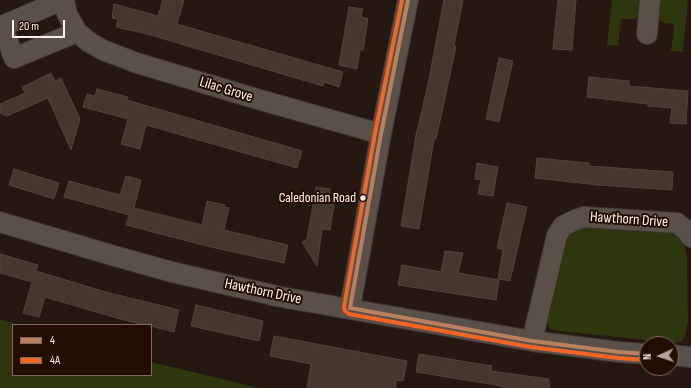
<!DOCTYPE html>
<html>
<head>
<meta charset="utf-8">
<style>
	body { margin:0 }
	#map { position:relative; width:691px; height:388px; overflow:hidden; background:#251811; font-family:"Sofia Sans Condensed",sans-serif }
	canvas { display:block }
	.legend { position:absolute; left:12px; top:324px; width:140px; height:52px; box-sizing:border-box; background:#230d02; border:1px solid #7b685e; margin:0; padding:5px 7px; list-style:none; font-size:12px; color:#fef0e9 }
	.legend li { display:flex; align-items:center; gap:8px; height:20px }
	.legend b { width:20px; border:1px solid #7b685e }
	.north { position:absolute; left:639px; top:336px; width:40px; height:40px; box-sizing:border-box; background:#230d02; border:1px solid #7b685e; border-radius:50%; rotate:267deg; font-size:11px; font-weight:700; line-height:16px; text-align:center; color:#fef0e9 }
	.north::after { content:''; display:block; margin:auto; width:14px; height:18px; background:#b2a49d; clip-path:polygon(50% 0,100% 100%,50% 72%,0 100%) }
	.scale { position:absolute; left:12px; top:20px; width:53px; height:18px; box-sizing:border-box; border:2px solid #fef0e9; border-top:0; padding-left:5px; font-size:12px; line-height:14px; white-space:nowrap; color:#fef0e9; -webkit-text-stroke:3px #230d02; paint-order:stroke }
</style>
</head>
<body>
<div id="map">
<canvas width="691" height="388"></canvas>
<ul class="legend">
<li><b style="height:5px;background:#b6815c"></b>4</li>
<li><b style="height:5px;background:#f26522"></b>4A</li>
</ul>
<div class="north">N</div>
<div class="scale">20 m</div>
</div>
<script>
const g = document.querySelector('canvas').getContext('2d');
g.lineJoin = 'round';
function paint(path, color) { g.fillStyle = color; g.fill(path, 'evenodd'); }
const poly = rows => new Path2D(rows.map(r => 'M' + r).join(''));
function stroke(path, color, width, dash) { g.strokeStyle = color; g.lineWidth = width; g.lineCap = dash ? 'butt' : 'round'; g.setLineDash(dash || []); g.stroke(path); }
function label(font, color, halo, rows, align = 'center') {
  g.font = font + ' "Sofia Sans Condensed",sans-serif'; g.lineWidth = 4; g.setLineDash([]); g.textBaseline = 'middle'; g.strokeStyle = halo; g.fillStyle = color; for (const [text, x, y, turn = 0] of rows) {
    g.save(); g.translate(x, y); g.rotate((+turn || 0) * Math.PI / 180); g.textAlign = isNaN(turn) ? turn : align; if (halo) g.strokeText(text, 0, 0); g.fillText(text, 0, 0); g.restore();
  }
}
const green = poly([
	[612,0,644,0,641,15,635,19,621,19,618,46,607,45],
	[658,0,688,0,683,52,671,51,674,24,664,23,659,19,657,16],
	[583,226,667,232,677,236,684,242,687,257,688,323,685,336,682,341,674,343,559,331,550,329,547,321,566,234],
	[0,319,19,325,13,325,13,375,151,375,151,362,259,388,0,388]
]);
const building = poly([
	[163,0,184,0,177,24,343,72,339,87,324,82,323,86,147,34,116,27,118,19,112,18,114,4,158,16,163,0],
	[444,0,463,0,454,46,456,46,447,89,436,139,434,139,419,229,401,226,416,135,428,84,444,0],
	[558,0,576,0,572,50,553,49,558,0],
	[349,7,363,9,361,17,368,19,363,50,360,50,357,69,339,65,349,7],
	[499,58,513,61,499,122,486,119,499,58],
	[51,73,55,81,61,78,80,119,71,150,48,98,7,116,0,113,0,104,25,93,22,87,51,73],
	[589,77,629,81,629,86,688,91,686,124,670,123,672,108,648,106,648,104,587,97,589,77],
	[97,89,128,97,127,100,302,151,297,168,146,125,140,149,121,144,128,119,83,107,87,94,95,96,97,89],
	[537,158,589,163,589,166,673,172,672,190,598,185,535,178,537,158],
	[477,163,498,167,493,196,478,194,481,180,475,179,477,163],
	[14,169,59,183,54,199,9,185,14,169],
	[126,176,141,180,134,208,202,225,207,201,225,205,224,207,229,208,224,230,288,245,284,263,211,247,126,225,129,215,64,197,69,181,120,195,126,176],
	[316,187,330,189,328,198,335,199,330,230,322,229,317,266,302,242,307,239,316,187],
	[507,203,527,207,510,281,498,279,503,250,497,248,507,203],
	[445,251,463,253,458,273,499,280,496,300,398,285,402,265,441,272,445,251],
	[0,254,38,265,36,271,106,292,179,310,174,332,151,326,151,325,145,325,120,319,45,297,39,317,23,313,32,282,0,273,0,254],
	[196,305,263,321,259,341,191,326,196,305],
	[274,336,407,361,403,381,396,380,396,388,307,388,311,364,270,356,274,336],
	[419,354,492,366,491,371,549,379,549,388,502,388,502,386,416,372,419,354]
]);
const street = poly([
	[62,0,2,26,14,58,77,32],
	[64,0,67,14,77,32,89,42,103,50,137,63,257,99,381,134],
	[647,34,650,0],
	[0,222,111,255,172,272,281,297,532,341,619,352,647,354],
	[350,308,381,134,408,0],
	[532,341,557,235,563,226,575,220,584,217,677,223,687,231,691,237],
	[671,355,691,357]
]);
const bus1 = poly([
	[408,0,381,134,350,308,532,341,619,352,647,354]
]);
const bus2 = poly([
	[402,0,375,133,344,307,345,311,349,314,531,347,618,358,647,360]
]);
const markers = [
	[363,198,3.5,"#fef0e9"]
];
const busNames = [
	["Caledonian Road",356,198]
];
const streetNames = [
	["Lilac Grove",226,90,17],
	["Hawthorn Drive",629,220,4],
	["Hawthorn Drive",263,292,12]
];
paint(green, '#2d360d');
paint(building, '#46372e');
stroke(building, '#4e433d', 1);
stroke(street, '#3d332f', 22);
stroke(street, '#5a504a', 20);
stroke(bus1, '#b6815c', 4);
stroke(bus2, '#f26522', 4);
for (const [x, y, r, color] of markers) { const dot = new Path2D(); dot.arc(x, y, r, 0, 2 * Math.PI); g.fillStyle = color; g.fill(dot); stroke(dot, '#230d02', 1.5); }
label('14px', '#fef0e9', '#230d02', busNames, 'right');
label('15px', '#fef0e9', '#230d02', streetNames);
</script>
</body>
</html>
